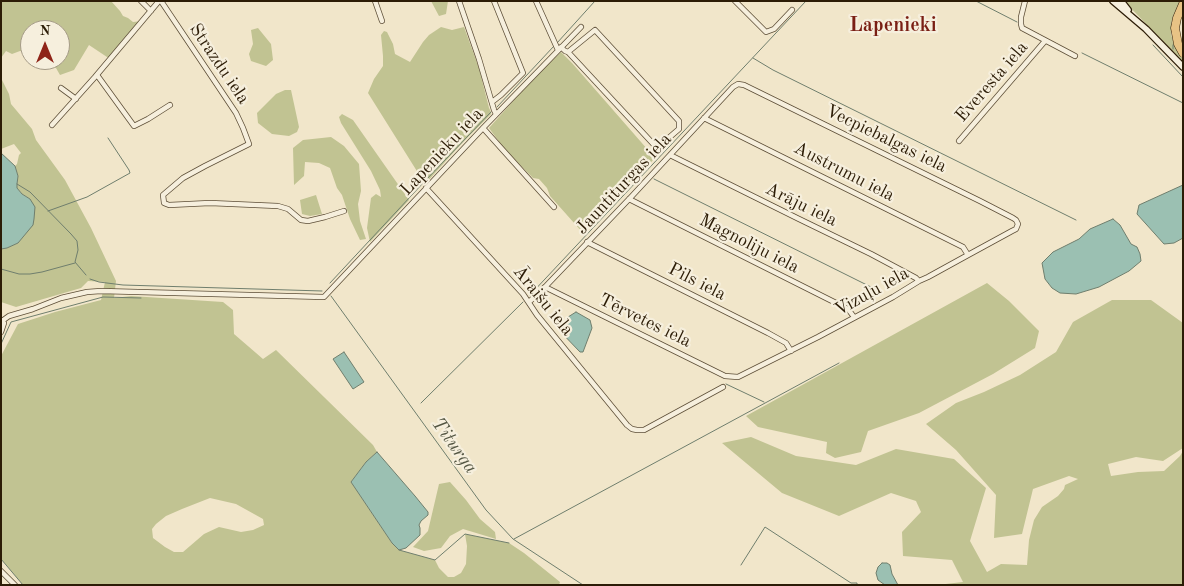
<!DOCTYPE html>
<html>
<head>
<meta charset="utf-8">
<style>
	body { margin:0 }
	#map { position:relative; width:1184px; height:586px; overflow:hidden; background:#f1e6ca; font-family:"Old Standard TT",serif }
	canvas { display:block }
	.frame { position:absolute; inset:0; border:2px solid #2c1c06; pointer-events:none }
	.north { position:absolute; left:20px; top:20px; width:50px; height:50px; box-sizing:border-box; background:#f6efdd; border:1px solid #a59b87; border-radius:50%; rotate:0deg; font-size:14px; font-weight:700; line-height:20px; text-align:center; color:#2c1c06 }
	.north::after { content:''; display:block; margin:auto; width:18px; height:22px; background:#8f2418; clip-path:polygon(50% 0,100% 100%,50% 72%,0 100%) }
</style>
</head>
<body>
<div id="map">
<canvas width="1184" height="586"></canvas>
<div class="frame"></div>
<div class="north">N</div>
</div>
<script>
const g = document.querySelector('canvas').getContext('2d');
g.lineJoin = 'round';
function paint(path, color) { g.fillStyle = color; g.fill(path, 'evenodd'); }
const poly = rows => new Path2D(rows.map(r => 'M' + r).join(''));
function stroke(path, color, width, dash) { g.strokeStyle = color; g.lineWidth = width; g.lineCap = dash ? 'butt' : 'round'; g.setLineDash(dash || []); g.stroke(path); }
function label(font, color, halo, rows, align = 'center') {
  g.font = font + ' "Old Standard TT",serif'; g.lineWidth = 4.5; g.setLineDash([]); g.textBaseline = 'middle'; g.strokeStyle = halo; g.fillStyle = color; for (const [text, x, y, turn = 0] of rows) {
    g.save(); g.translate(x, y); g.rotate((+turn || 0) * Math.PI / 180); g.textAlign = isNaN(turn) ? turn : align; if (halo) g.strokeText(text, 0, 0); g.fillText(text, 0, 0); g.restore();
  }
}
const green = poly([
	[1,1,111,1,120,11,123,16,128,18,133,22,143,21,110,59,89,45,74,70,60,75,56,68,44,66,43,60,60,60,60,30,30,30,30,52,20,51,12,54,6,51,1,58],
	[431,1,448,1,446,14,439,16],
	[1124,1,1180,1,1173,16,1171,24,1171,34,1175,47,1183,59,1183,62],
	[441,27,452,30,464,27,479,68,489,108,491,112,491,114,463,142,425,184,378,109,368,93,374,79,383,66,383,56,381,35,384,31,387,32,393,44,395,54,410,62,423,42,429,35],
	[258,28,271,44,273,60,266,66,251,61,249,54,253,44,251,30],
	[561,52,572,63,655,158,583,233,550,196,547,188,539,179,533,178,505,150,489,128,532,80],
	[1,78,9,94,11,104,32,129,36,140,65,180,91,228,116,281,114,298,131,296,223,302,233,310,234,334,263,359,276,350,373,445,377,452,366,462,351,482,392,543,399,550,435,560,439,568,448,577,454,577,461,573,466,564,467,546,465,534,509,543,524,553,560,582,559,585,23,585,1,559,1,356,18,324,55,312,101,300,105,282,88,281,81,288,16,307,1,302,1,249,7,248,18,243,25,234,30,199,22,194,17,188,17,184,18,176,15,166,17,164,19,155,21,153,14,144,1,149],
	[210,498,236,504,263,519,264,525,253,530,241,532,219,527,204,534,183,552,174,552,165,547,153,538,152,529,156,524,166,516,182,509],
	[285,90,291,90,299,127,297,132,289,136,272,134,258,123,257,113,276,94],
	[342,114,353,120,409,200,370,242,367,228,371,198,376,194,381,197,380,190,371,171,341,123,339,117],
	[331,137,344,146,359,164,361,191,358,204,360,221,366,239,360,240,350,219,342,195,337,188,330,168,319,163,305,162,304,176,294,185,293,148,303,140],
	[316,195,322,214,310,216,302,214,300,200],
	[987,283,1009,301,1039,331,1035,348,993,374,919,413,868,431,861,452,835,458,826,453,827,442,758,427,746,416],
	[1112,300,1151,300,1183,323,1183,448,1163,461,1136,457,1108,464,1111,476,1138,472,1164,471,1180,456,1183,451,1183,585,937,585,963,582,952,560,903,556,902,532,921,512,916,501,891,493,839,516,782,493,722,443,751,437,796,456,856,465,896,449,954,459,986,488,970,541,987,572,1001,564,1027,565,1029,540,1034,520,1042,507,1058,496,1064,489,1065,485,1078,479,1069,476,1033,489,1022,534,994,538,996,495,956,450,926,424,956,403,984,392,1020,375,1056,352,1073,322],
	[450,482,466,500,480,519,495,532,496,539,463,529,450,536,441,548,424,551,413,547,428,531,439,484]
]);
const water = poly([
	[1,153,15,166,18,176,17,184,17,188,22,194,30,199,35,207,34,219,33,225,18,243,7,248,1,249,1,153],
	[1183,185,1183,238,1174,243,1164,244,1137,214,1139,205,1183,185],
	[1113,219,1120,225,1131,244,1137,247,1140,254,1141,261,1129,271,1099,287,1076,294,1060,293,1052,288,1045,279,1042,263,1053,252,1079,239,1090,229,1113,219],
	[576,312,590,320,592,328,583,352,580,352,557,328,568,317,576,312],
	[344,352,364,382,353,389,333,359,344,352],
	[377,452,415,496,428,512,428,515,421,521,419,525,420,528,420,535,406,548,399,550,392,543,351,482,366,462,377,452],
	[882,563,887,563,890,565,892,574,898,585,885,585,878,580,876,573,878,567,882,563]
]);
const stream = poly([
	[976,1,1017,22],
	[557,43,595,1],
	[1153,45,1183,77],
	[1173,45,1173,49],
	[1082,53,1183,103],
	[753,58,773,70,1076,220],
	[497,107,554,46],
	[654,179,879,291],
	[17,184,30,192,71,234,77,241,78,250,75,262,86,275],
	[48,211,87,197,130,173,129,170,108,138],
	[1,269,19,274,30,274,42,272,75,263],
	[90,279,99,282,123,285,322,291],
	[330,283,424,182,491,112],
	[530,295,806,1],
	[331,296,486,510,513,539,583,585],
	[1,344,11,322,103,297,141,298],
	[726,384,764,402],
	[421,403,523,302],
	[514,539,839,363],
	[399,550,435,560,465,534,509,543],
	[1,559,23,585],
	[741,565,765,527,851,583,857,583,857,585]
]);
const minor = poly([
	[141,1,151,11],
	[161,1,236,113,243,128,249,144,205,166,183,178,163,195,164,203,169,205,210,203,278,206,288,209,301,220,308,221,325,217,344,211],
	[375,1,382,21],
	[459,1,479,59,494,110,496,114],
	[536,1,558,50],
	[735,1,766,32,774,29,792,10],
	[1025,1,1021,17,1021,24,1022,28,1075,56],
	[561,47,565,51,568,52,657,148,679,129,679,121,595,30,568,52],
	[97,75,134,126,148,119,170,105],
	[61,88,76,99],
	[492,102,501,95,523,73,494,1],
	[704,118,963,247,968,255],
	[52,125,95,77,159,1],
	[483,128,554,207],
	[959,141,1045,41],
	[670,155,799,219,871,254,916,278,919,281],
	[426,188,523,294,537,315,627,425,632,429,637,430,644,430,723,387],
	[629,199,848,309,854,317],
	[587,242,768,333,786,343,791,351],
	[529,302,545,287,632,196,733,87,738,84,744,85,980,201,1013,218,1016,220,1018,224,1016,229,1012,231,968,255,928,277,919,281,893,297,818,337,738,377,725,376,545,287],
	[1,320,4,323,1,332],
	[2,321,9,316,33,309,61,298,87,292,101,291,324,297,483,128,581,27],
	[1,571,15,585]
]);
const secondary = poly([
	[1113,1,1146,29,1183,67],
	[1121,1,1128,10]
]);
const motorway = poly([
	[1183,4,1177,18,1175,28,1178,44,1183,53]
]);
const streetNames = [
	["Strazdu iela",219,64,56],
	["Everesta iela",992,82,-49],
	["Vecpiebalgas iela",886,139,26],
	["Lapenieku iela",442,152,-47],
	["Austrumu iela",844,172,27],
	["Jauntiturgas iela",624,184,-47],
	["Arāju iela",801,205,26],
	["Magnoliju iela",749,244,27],
	["Pils iela",697,282,27],
	["Vizuļu iela",872,292,-29],
	["Āraišu iela",543,301,51],
	["Tērvetes iela",645,321,26]
];
const waterNames = [
	["Titurga",454,446,54]
];
const quarterNames = [
	["Lapenieki",893,26]
];
paint(green, '#c1c392');
paint(water, '#9bc0b2');
stroke(water, '#6f7e6d', 1);
stroke(stream, '#6f7e6d', 1);
stroke(minor, '#5d4e37', 6);
stroke(secondary, '#2c1c06', 8);
stroke(motorway, '#2c1c06', 9);
stroke(minor, '#f6efdd', 4.5);
stroke(secondary, '#f6efdd', 5.5);
stroke(motorway, '#e8c385', 8);
label('18px', '#2c1c06', '#f6efdd', streetNames);
label('italic 19px', '#535542', '#f6efdd', waterNames);
label('bold 20px', '#7a1f14', '#f6efdd', quarterNames);
</script>
</body>
</html>
